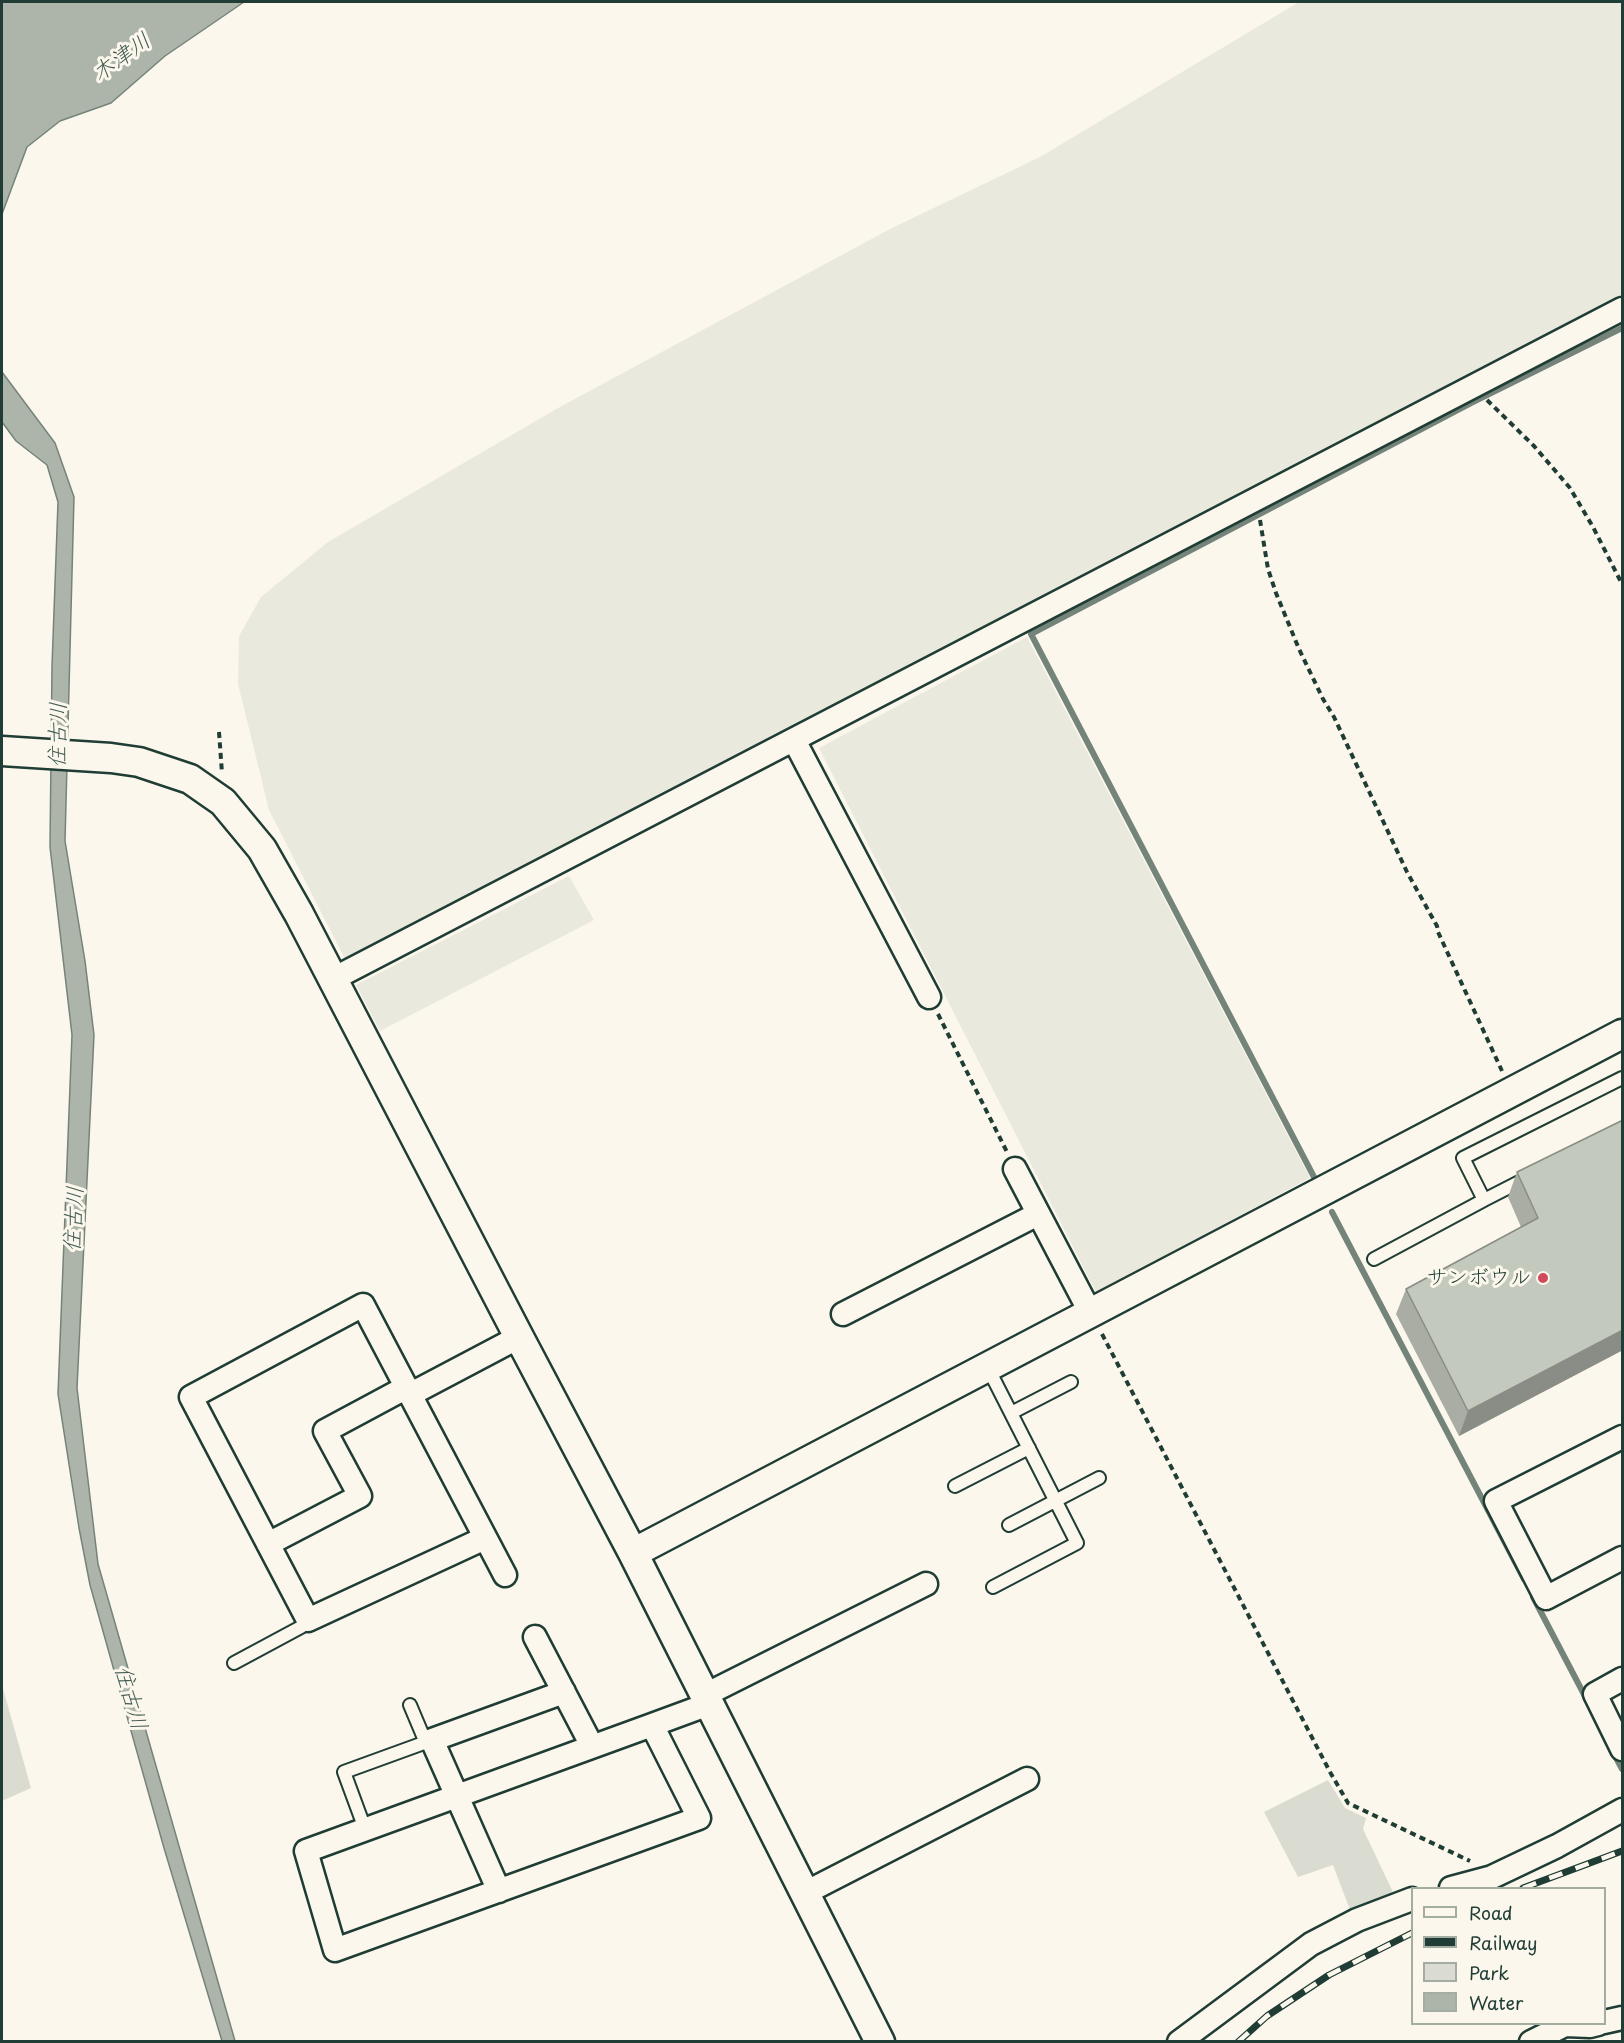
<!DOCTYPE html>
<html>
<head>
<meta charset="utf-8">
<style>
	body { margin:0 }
	#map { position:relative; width:1624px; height:2043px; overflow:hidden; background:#fbf7ec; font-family:"Playpen Sans",sans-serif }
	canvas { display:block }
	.frame { position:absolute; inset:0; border:3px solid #1f3d34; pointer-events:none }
	.legend { position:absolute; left:1411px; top:1887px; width:195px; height:138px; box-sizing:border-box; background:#fbf7ec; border:2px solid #a3ada2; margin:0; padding:8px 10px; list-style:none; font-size:18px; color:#1f3d34 }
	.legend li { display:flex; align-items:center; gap:12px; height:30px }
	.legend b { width:30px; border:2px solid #a3ada2 }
</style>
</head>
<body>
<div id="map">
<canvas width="1624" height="2043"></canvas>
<div class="frame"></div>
<ul class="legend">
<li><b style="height:8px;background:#fbf7ec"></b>Road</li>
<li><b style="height:8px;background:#1f3d34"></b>Railway</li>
<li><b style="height:16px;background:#dbdcd1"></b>Park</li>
<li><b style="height:16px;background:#adb4aa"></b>Water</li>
</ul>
</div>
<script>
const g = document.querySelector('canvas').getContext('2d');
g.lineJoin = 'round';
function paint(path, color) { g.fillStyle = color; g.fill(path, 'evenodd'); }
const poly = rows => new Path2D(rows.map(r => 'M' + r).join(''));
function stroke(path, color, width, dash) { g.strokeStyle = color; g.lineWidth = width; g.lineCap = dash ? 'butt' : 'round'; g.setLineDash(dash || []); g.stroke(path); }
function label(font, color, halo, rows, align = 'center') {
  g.font = font + ' "Playpen Sans","Klee One",sans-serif'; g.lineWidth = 6; g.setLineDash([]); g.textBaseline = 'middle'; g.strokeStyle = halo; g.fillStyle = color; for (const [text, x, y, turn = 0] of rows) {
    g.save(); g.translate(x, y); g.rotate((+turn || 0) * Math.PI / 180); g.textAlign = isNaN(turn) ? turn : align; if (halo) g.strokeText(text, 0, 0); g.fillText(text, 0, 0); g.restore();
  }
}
const built = poly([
	[1299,2,1622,2,1622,300,345,959,269,810,238,684,239,636,261,597,328,542,558,408,890,229,1040,157],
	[1027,637,1310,1178,1096,1292,819,748],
	[569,876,594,920,380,1031,356,985]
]);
const green = poly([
	[2,1685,31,1788,2,1801],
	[1328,1780,1345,1808,1366,1818,1363,1829,1393,1892,1350,1910,1333,1865,1298,1877,1264,1812]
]);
const water = poly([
	[2,2,244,2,165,56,111,103,60,121,27,147,2,214,2,2],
	[2,372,55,443,74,497,65,841,85,961,94,1035,77,1388,98,1564,235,2041,222,2041,164,1848,90,1585,79,1528,58,1394,72,1035,50,847,52,666,58,502,47,465,16,441,2,422,2,372]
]);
const stream = poly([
	[1314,1177,1031,634,1471,403,1622,328],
	[1332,1212,1524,1579],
	[1533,1597,1588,1702],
	[1614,1754,1622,1769]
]);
const path = poly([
	[1487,400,1534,446,1570,488,1593,527,1622,584],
	[1260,520,1268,569,1276,593,1299,649,1323,699,1334,717,1407,872,1437,926,1438,932,1502,1071],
	[219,732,222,773],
	[938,1014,1007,1152],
	[1102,1334,1330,1772,1348,1803,1470,1861]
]);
const service = poly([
	[1484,1200,1525,1179],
	[1374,1259,1484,1200,1463,1158,1622,1078],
	[988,1368,1077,1543,993,1587],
	[1011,1413,1071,1382],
	[955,1486,1029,1448],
	[1009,1525,1099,1478],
	[234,1663,301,1627,308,1620],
	[410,1705,426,1743],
	[365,1829,344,1772,432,1740]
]);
const minor = poly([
	[794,740,929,997],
	[333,979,1622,309],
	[1015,1169,1091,1314],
	[843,1314,1038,1214],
	[411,1394,519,1337],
	[1622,1437,1496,1501,1546,1598,1622,1558],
	[485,1538,308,1620,191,1397,363,1305,505,1575],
	[268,1544,360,1496,325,1431,407,1387],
	[535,1637,592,1746],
	[1622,1679,1595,1694,1622,1749],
	[705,1695,926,1584],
	[652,1725,699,1818,335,1950,306,1851,652,1725],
	[652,1725,709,1704],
	[1451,1888,1492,1877,1557,1846,1622,1810],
	[499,1891,432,1740,564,1692],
	[805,1893,1027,1779],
	[1604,2022,1622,2018],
	[1179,2042,1311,1944,1357,1920,1412,1899],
	[1531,2042,1565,2025,1590,2026,1598,2024]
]);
const tertiary = poly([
	[2,751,111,758,139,762,190,779,223,802,262,849,299,914,519,1337,633,1553,880,2042],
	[633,1553,1622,1034]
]);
const rail = poly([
	[1523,1888,1622,1851],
	[1238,2042,1267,2016,1329,1975,1412,1933]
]);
const wall = poly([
	[1623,1120,1623,1350,1459,1436,1396,1314,1406,1289,1521,1227,1508,1197,1517,1172]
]);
const shadedWall = poly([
	[1623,1330,1623,1350,1459,1436,1468,1411]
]);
const building = poly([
	[1623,1120,1623,1330,1468,1411,1406,1289,1538,1218,1517,1172,1623,1120]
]);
const markers = [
	[1543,1278,6,"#d1495b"]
];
const poiNames = [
	["サンボウル",1531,1278]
];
const waterNames = [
	["木津川",122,58,-36],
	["住古川",59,735,-89],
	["住古川",75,1219,-87],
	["住古川",130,1698,74]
];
paint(built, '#eae9de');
paint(green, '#dbdcd1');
paint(water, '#adb4aa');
stroke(water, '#74847b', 1.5);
stroke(stream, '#74847b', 6);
stroke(service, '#1f3d34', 16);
stroke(minor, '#1f3d34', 27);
stroke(tertiary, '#1f3d34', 33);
stroke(path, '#1f3d34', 4, [6, 4.5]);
stroke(service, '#fbf7ec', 12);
stroke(minor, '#fbf7ec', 22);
stroke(tertiary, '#fbf7ec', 28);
stroke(rail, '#1f3d34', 7);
stroke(rail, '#fbf7ec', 4.5, [14]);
paint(wall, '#a9ada3');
paint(shadedWall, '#898d85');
paint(building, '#c4c9be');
stroke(building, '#898d85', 1.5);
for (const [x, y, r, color] of markers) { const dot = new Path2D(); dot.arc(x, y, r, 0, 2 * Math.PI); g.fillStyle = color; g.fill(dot); stroke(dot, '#fbf7ec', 2); }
label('21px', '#1f3d34', '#fbf7ec', poiNames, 'right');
label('italic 22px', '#425b52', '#fbf7ec', waterNames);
</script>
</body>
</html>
